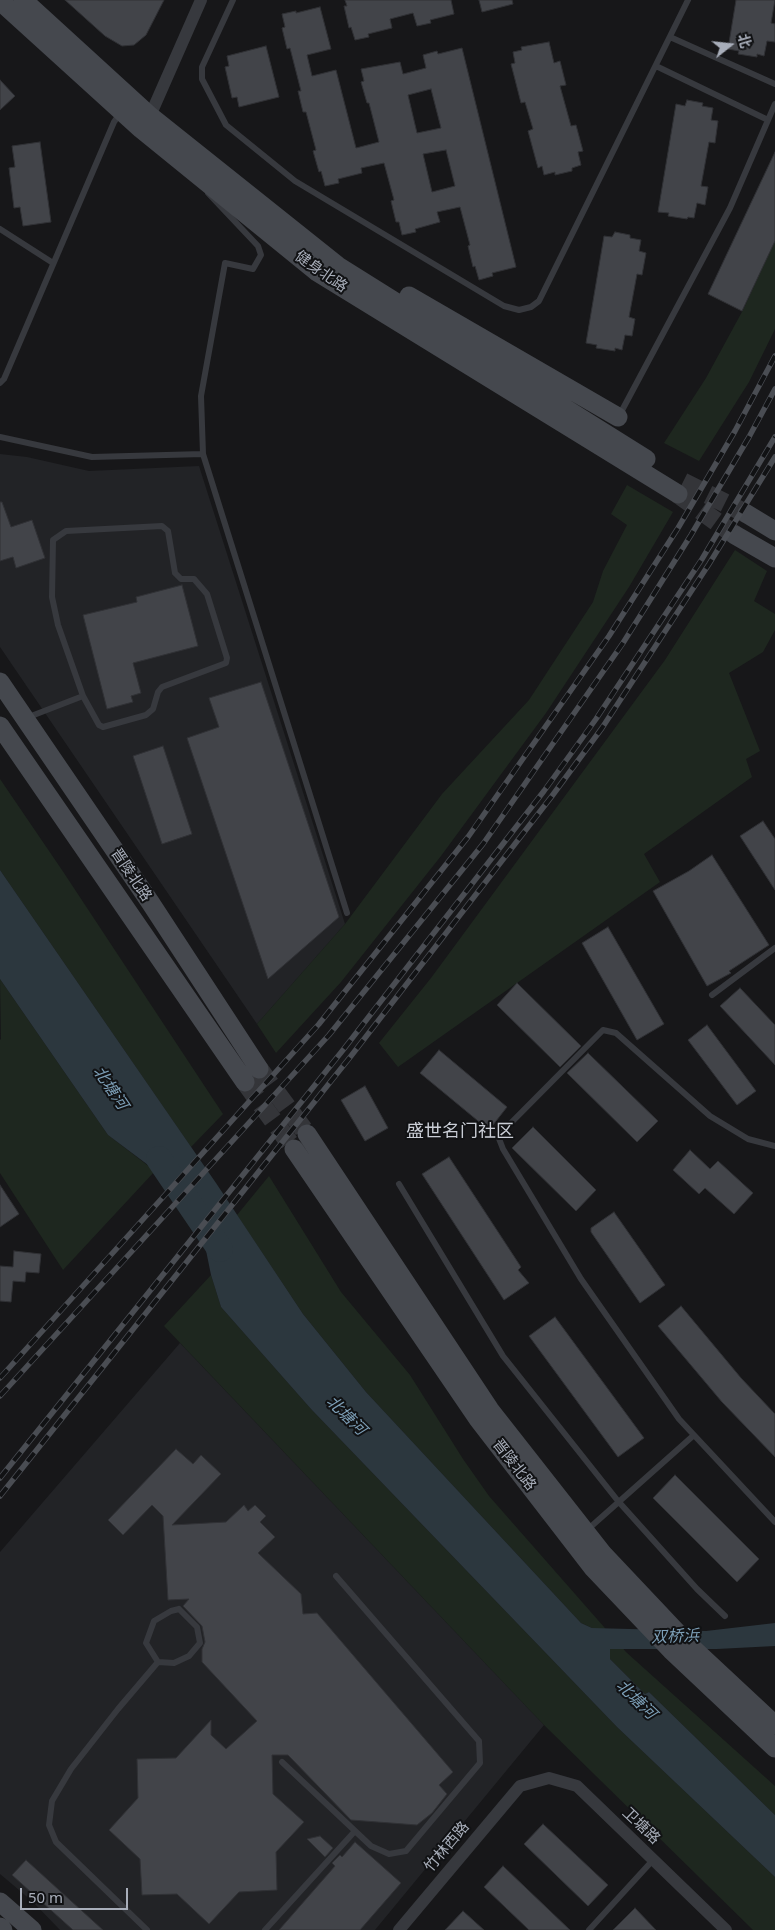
<!DOCTYPE html>
<html>
<head>
<meta charset="utf-8">
<style>
	body { margin:0 }
	#map { position:relative; width:775px; height:1930px; overflow:hidden; background:#171719; font-family:"Noto Sans","Noto Sans SC",sans-serif }
	canvas { display:block }
	.north { position:absolute; left:705px; top:20px; width:50px; height:50px; -webkit-text-stroke:4px #111214; paint-order:stroke; rotate:74deg; font-size:14px; font-weight:700; line-height:20px; text-align:center; color:#a8aeba }
	.north::after { content:''; display:block; margin:auto; width:18px; height:22px; background:#a8aeba; clip-path:polygon(50% 0,100% 100%,50% 72%,0 100%) }
	.scale { position:absolute; left:20px; top:1888px; width:108px; height:22px; box-sizing:border-box; border:2px solid #a8aeba; border-top:0; padding-left:6px; font-size:15px; line-height:18px; white-space:nowrap; color:#a8aeba; -webkit-text-stroke:4px #111214; paint-order:stroke }
</style>
</head>
<body>
<div id="map">
<canvas width="775" height="1930"></canvas>
<div class="north">北</div>
<div class="scale">50 m</div>
</div>
<script>
const g = document.querySelector('canvas').getContext('2d');
g.lineJoin = 'round';
function paint(path, color) { g.fillStyle = color; g.fill(path, 'evenodd'); }
const poly = rows => new Path2D(rows.map(r => 'M' + r).join(''));
function stroke(path, color, width, dash) { g.strokeStyle = color; g.lineWidth = width; g.lineCap = dash ? 'butt' : 'round'; g.setLineDash(dash || []); g.stroke(path); }
function label(font, color, halo, rows, align = 'center') {
  g.font = font + ' "Noto Sans","Noto Sans SC",sans-serif'; g.lineWidth = 4; g.setLineDash([]); g.textBaseline = 'middle'; g.strokeStyle = halo; g.fillStyle = color; for (const [text, x, y, turn = 0] of rows) {
    g.save(); g.translate(x, y); g.rotate((+turn || 0) * Math.PI / 180); g.textAlign = isNaN(turn) ? turn : align; if (halo) g.strokeText(text, 0, 0); g.fillText(text, 0, 0); g.restore();
  }
}
const built = poly([
	[0,454,27,457,89,471,199,466,345,924,257,1024,0,647],
	[180,1343,544,1725,375,1930,60,1930,32,1901,0,1874,0,1552]
]);
const green = poly([
	[775,241,775,329,749,382,699,461,664,443,706,378,743,310],
	[627,485,673,512,629,587,546,713,441,856,341,982,276,1053,257,1024,345,924,442,794,529,700,593,602,603,571,627,525,611,514],
	[735,550,767,571,754,601,775,614,775,630,763,652,729,673,760,751,746,759,752,777,644,854,660,882,398,1067,379,1043,431,978,665,660],
	[0,779,62,870,223,1114,191,1147,0,870],
	[0,979,108,1135,155,1171,63,1270,0,1173,0,1040,1,1039],
	[269,1176,341,1292,410,1375,463,1459,489,1496,626,1652,775,1786,775,1815,649,1692,645,1694,610,1659,609,1648,592,1628,581,1623,366,1392,303,1314,237,1215],
	[211,1275,221,1307,311,1409,617,1727,775,1877,775,1930,753,1930,544,1725,164,1326]
]);
const water = poly([
	[0,870,216,1183,303,1314,366,1392,581,1623,592,1628,706,1631,775,1623,775,1646,717,1649,610,1649,610,1659,645,1694,649,1692,775,1815,775,1877,617,1727,311,1409,221,1307,211,1275,196,1201,108,1135,0,979]
]);
const river = poly([
	[159,1159,220,1249]
]);
const building = poly([
	[65,0,164,0,146,35,134,45,122,46,105,36,65,0],
	[345,0,451,0,454,14,430,20,431,23,417,26,413,13,390,19,392,28,368,34,369,37,355,40,351,27,349,28,344,6,347,6,345,0],
	[479,0,512,0,513,4,482,12,479,0],
	[736,0,775,0,771,23,775,24,775,42,767,41,764,56,757,54,757,57,738,54,739,51,728,49,736,0],
	[320,7,331,49,307,55,312,76,336,70,356,148,379,142,369,103,367,103,361,82,364,81,361,69,400,62,403,74,426,68,423,55,437,51,438,54,462,48,516,267,492,273,493,276,479,280,475,266,473,267,468,246,470,245,460,207,437,212,440,222,415,229,416,232,402,235,399,222,396,222,391,201,394,200,384,163,361,168,362,173,338,179,339,183,325,186,321,171,319,172,313,151,316,150,306,112,303,112,298,91,301,91,290,48,287,49,282,28,285,27,282,14,296,11,296,13,320,7],
	[431,89,441,128,417,133,408,95,431,89],
	[446,150,455,186,432,192,423,154,446,150],
	[549,42,554,63,560,61,566,85,560,86,571,126,576,125,583,151,578,152,581,165,572,168,572,171,555,175,555,172,544,175,542,166,538,168,528,131,533,129,525,102,521,103,511,64,515,63,513,52,522,50,521,47,549,42],
	[266,46,279,97,239,107,237,97,232,98,225,67,229,66,227,56,266,46],
	[0,80,15,96,0,110,0,80],
	[687,100,703,103,702,106,713,108,711,120,718,121,715,143,709,142,701,186,708,187,705,205,697,203,694,218,688,217,687,219,668,216,669,213,658,212,676,104,685,106,687,100],
	[40,142,51,222,23,226,20,207,14,208,9,168,15,167,12,146,40,142],
	[775,152,775,241,742,311,708,294,775,152],
	[615,232,630,235,630,238,641,240,639,251,646,253,642,275,637,274,629,317,635,319,632,336,625,335,622,350,615,348,615,351,596,348,597,345,586,343,604,236,612,237,615,232],
	[0,502,2,502,11,527,32,520,45,558,16,568,13,557,0,561,0,502],
	[182,585,198,646,133,663,141,693,131,696,133,702,107,709,83,615,137,602,136,597,182,585],
	[261,682,339,917,268,979,187,738,219,727,209,698,261,682],
	[163,746,192,834,162,844,133,756,163,746],
	[763,821,775,839,775,890,740,836,763,821],
	[712,855,769,945,729,971,731,973,707,986,653,891,689,871,712,855],
	[608,927,664,1024,637,1040,582,943,608,927],
	[517,983,581,1046,560,1067,497,1005,517,983],
	[740,988,775,1025,775,1065,720,1006,740,988],
	[707,1025,756,1091,737,1105,688,1040,707,1025],
	[439,1050,507,1107,489,1130,420,1073,439,1050],
	[588,1053,658,1121,637,1142,567,1073,588,1053],
	[365,1086,388,1128,365,1141,341,1100,365,1086],
	[533,1127,596,1190,576,1211,512,1148,533,1127],
	[690,1150,710,1169,718,1161,753,1193,734,1214,705,1188,699,1194,673,1170,690,1150],
	[449,1157,521,1267,518,1270,529,1283,504,1300,422,1174,449,1157],
	[0,1185,19,1214,0,1227,0,1185],
	[614,1212,665,1285,640,1303,591,1232,591,1228,614,1212],
	[14,1251,41,1254,39,1273,26,1272,25,1282,13,1281,11,1302,0,1301,0,1266,13,1267,14,1251],
	[681,1306,741,1378,775,1414,775,1457,722,1402,658,1326,681,1306],
	[555,1317,644,1438,618,1457,529,1336,555,1317],
	[176,1449,193,1464,201,1455,221,1474,172,1525,226,1522,244,1505,248,1511,255,1505,266,1516,260,1522,275,1537,258,1553,301,1594,303,1614,317,1613,453,1772,439,1785,447,1794,432,1813,417,1825,351,1820,288,1755,272,1755,273,1794,304,1822,276,1852,277,1890,239,1892,209,1924,177,1894,142,1895,140,1859,109,1830,138,1798,137,1759,176,1758,211,1720,211,1735,226,1749,257,1721,202,1662,202,1649,205,1642,202,1626,183,1606,189,1599,168,1600,163,1516,152,1505,123,1535,108,1520,176,1449],
	[675,1475,759,1559,737,1582,653,1498,675,1475],
	[543,1824,608,1885,588,1906,524,1844,543,1824],
	[320,1836,333,1848,325,1857,307,1839,320,1836],
	[355,1842,401,1883,360,1930,279,1930,335,1866,332,1863,340,1855,342,1857,355,1842],
	[26,1860,103,1930,73,1930,12,1875,26,1860],
	[503,1866,570,1930,529,1930,484,1887,503,1866],
	[635,1908,656,1930,613,1930,635,1908],
	[463,1911,484,1930,445,1930,463,1911]
]);
const secondaryTunnel = poly([
	[683,482,747,514],
	[678,494,735,535],
	[259,1069,307,1134],
	[245,1082,294,1149]
]);
const lane = poly([
	[233,0,202,67,202,79,226,125,295,181,504,306,519,310,531,307,539,301,688,0],
	[670,37,775,84],
	[656,66,768,120],
	[208,193,258,246,261,255,253,269,225,263,201,396,203,454,347,913],
	[0,229,53,263],
	[0,383,4,379,114,122,121,112],
	[619,416,730,208,775,104],
	[0,437,92,457,203,454],
	[26,718,83,696,58,625,52,597,53,540,66,531,162,526,168,531,175,573,181,579,194,579,207,594,227,658,226,663,162,687,158,692,153,709,146,715,103,727,99,725,83,696],
	[712,995,775,948],
	[775,1146,748,1139,710,1116,616,1033,603,1030,498,1136,503,1149,581,1279,679,1419,775,1522],
	[399,1184,503,1356,618,1501,697,1589,725,1616],
	[586,1531,694,1435],
	[179,1609,197,1627,200,1643,189,1656,174,1663,158,1662,146,1643,154,1621,171,1611,179,1609],
	[282,1762,371,1846,389,1854,406,1851,480,1763,479,1741,336,1576],
	[147,1930,56,1842,49,1825,52,1801,71,1769,118,1709,158,1662],
	[265,1930,355,1831],
	[589,1930,653,1860]
]);
const street = poly([
	[150,116,201,0],
	[399,1930,520,1786,549,1778,577,1786,726,1930]
]);
const secondary = poly([
	[23,0,150,116,338,266,646,459],
	[0,1,141,129,317,272,678,494],
	[409,296,618,417],
	[747,514,775,531],
	[735,535,775,558],
	[0,682,150,902,259,1069],
	[0,726,245,1082],
	[307,1134,490,1410,603,1554,687,1643,775,1725],
	[294,1149,478,1419,593,1568,671,1650,775,1748],
	[0,1902,32,1930],
	[0,1927,3,1930]
]);
const rail = poly([
	[0,1378,319,1024,468,837,609,636,678,528,735,431,775,356],
	[0,1396,329,1035,483,844,623,643,691,535,749,437,775,389],
	[0,1478,343,1050,544,791,596,719,702,559,775,437],
	[0,1496,351,1056,552,796,602,728,709,564,775,457]
]);
const streetNames = [
	["健身北路",321,272,35],
	["晋陵北路",131,875,56],
	["晋陵北路",514,1465,52],
	["卫塘路",641,1826,44],
	["竹林西路",447,1847,-50]
];
const waterNames = [
	["北塘河",110,1088,56],
	["北塘河",346,1416,44],
	["双桥浜",675,1637,-2],
	["北塘河",636,1700,44]
];
const quarterNames = [
	["盛世名门社区",460,1132]
];
paint(built, '#222326');
paint(green, '#1e271f');
paint(water, '#2c373e');
stroke(river, '#2c373e', 26);
paint(building, '#424449');
stroke(building, '#303135', 1);
stroke(secondaryTunnel, '#343539', 19, [19, 9]);
stroke(lane, '#37393e', 6);
stroke(street, '#37393e', 12);
stroke(secondary, '#45484e', 19);
stroke(rail, '#4a4d53', 5.5);
stroke(rail, '#111214', 4, [11]);
label('15px', '#a8aeba', '#111214', streetNames);
label('italic 16px', '#7d9fb7', '#111214', waterNames);
label('18px', '#c9cdd5', '#111214', quarterNames);
</script>
</body>
</html>
